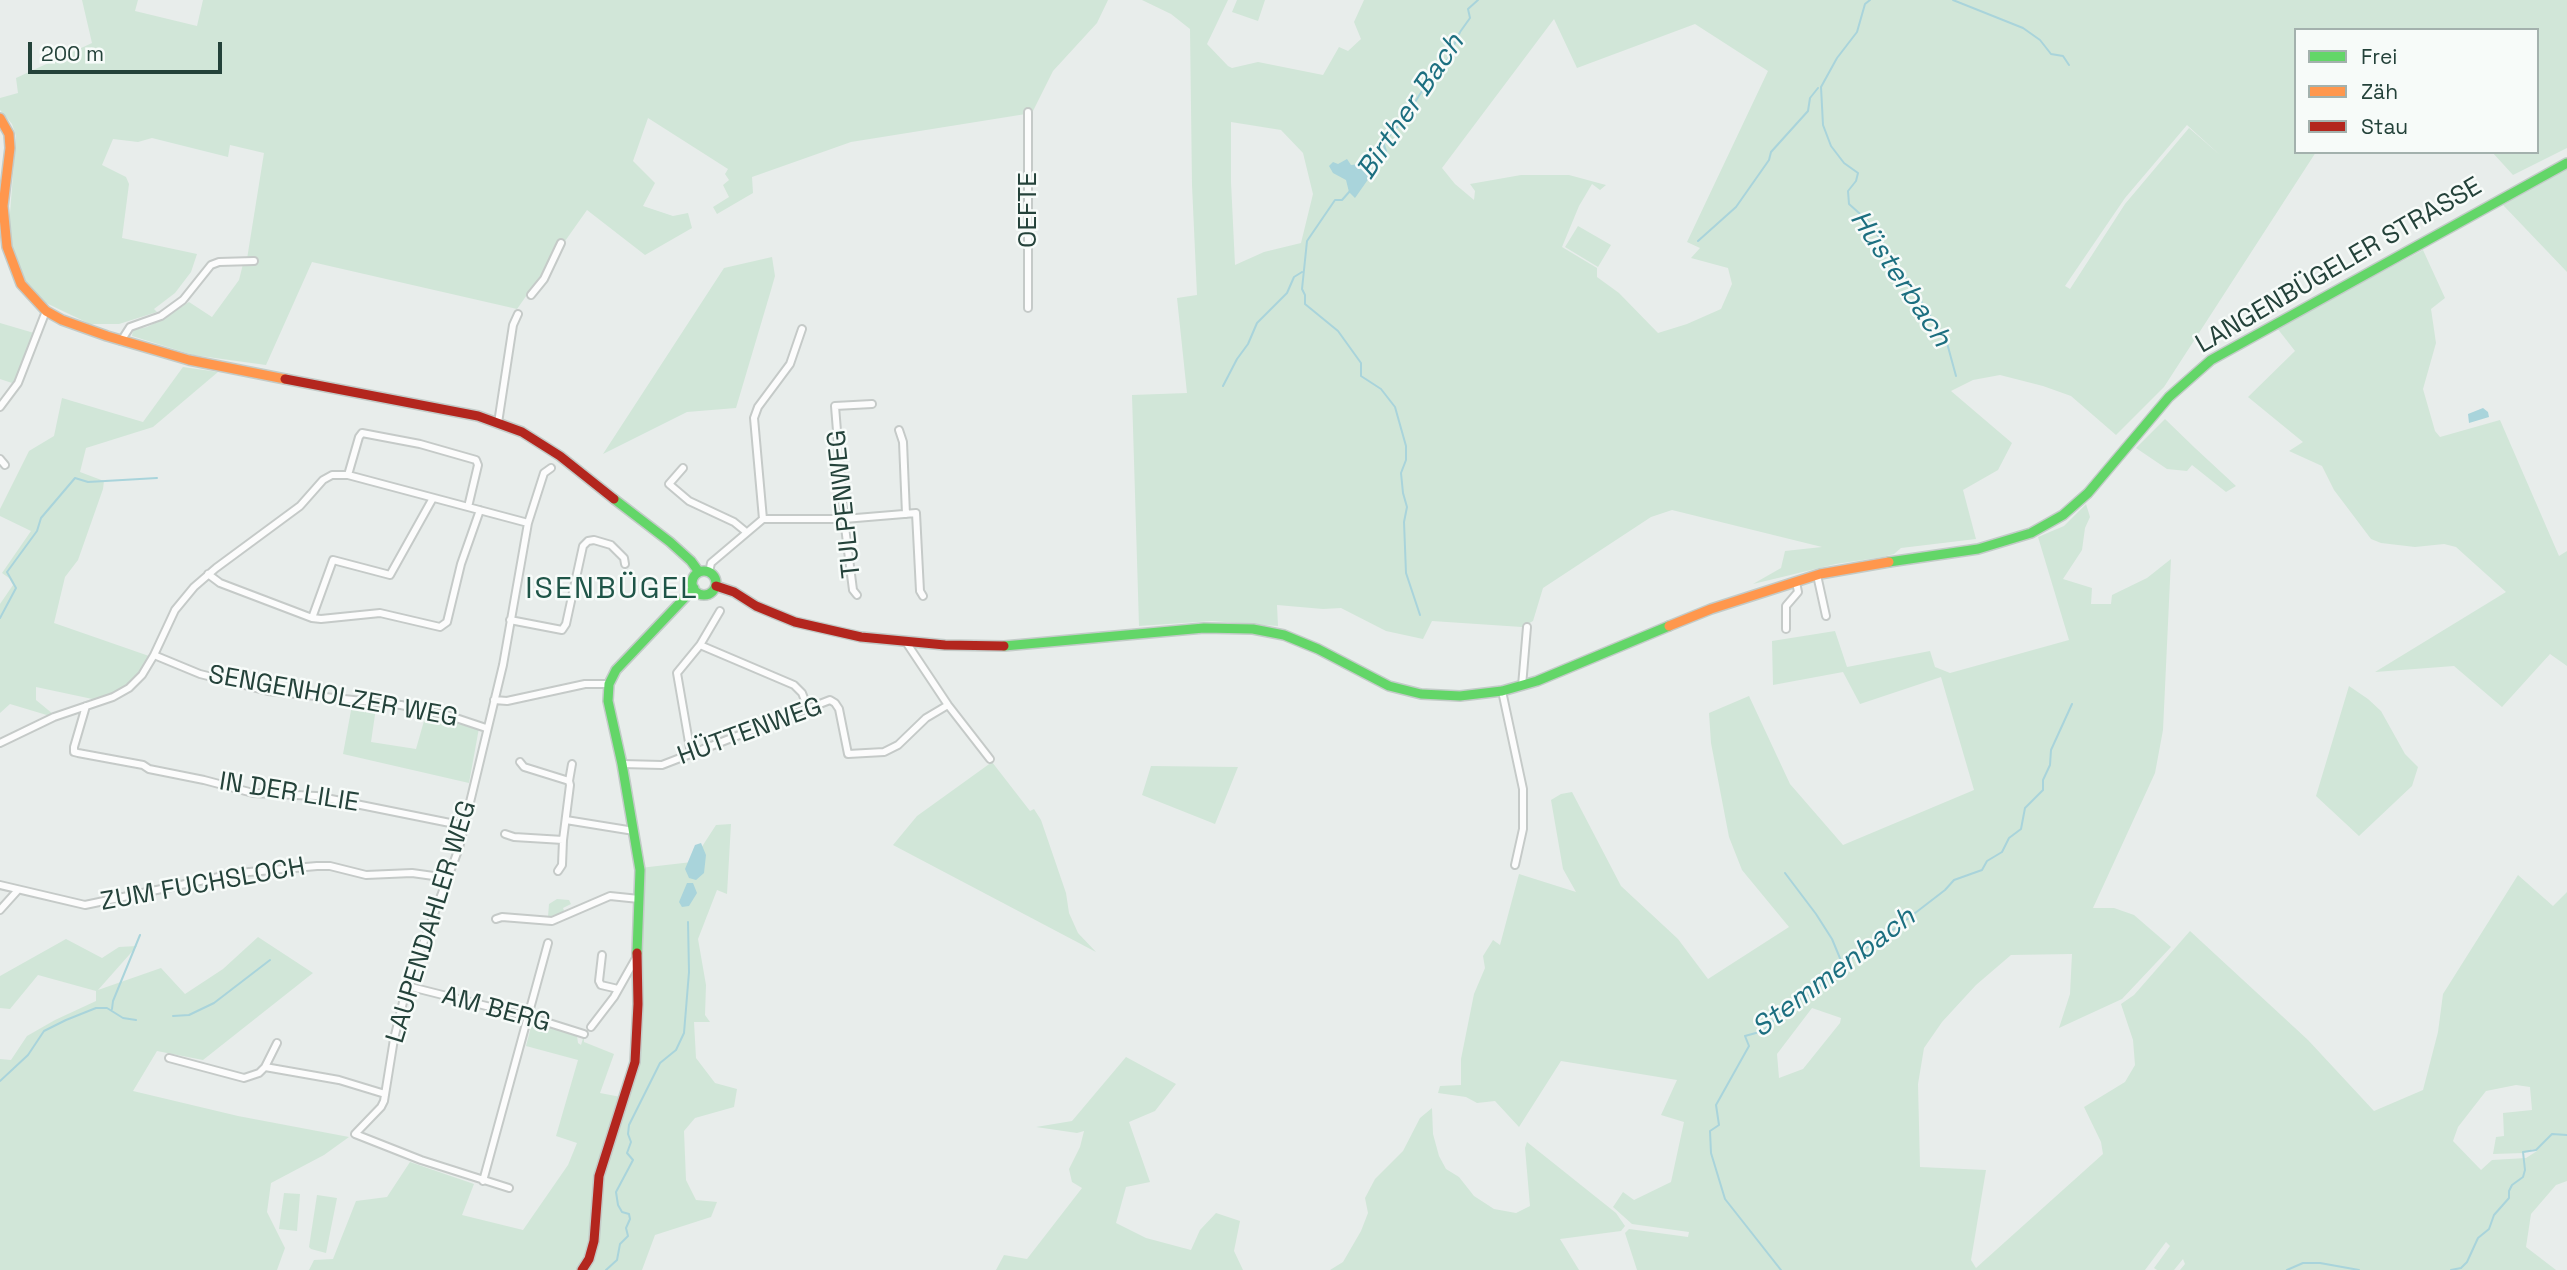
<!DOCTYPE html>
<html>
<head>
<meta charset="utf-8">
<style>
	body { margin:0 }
	#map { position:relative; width:2567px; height:1270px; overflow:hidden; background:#e8edeb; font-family:"Space Grotesk",sans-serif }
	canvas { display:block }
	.legend { position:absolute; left:2294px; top:28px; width:245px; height:126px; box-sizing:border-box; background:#f7fbf9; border:2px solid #a3b1ad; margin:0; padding:9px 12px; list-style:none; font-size:21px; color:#24423a }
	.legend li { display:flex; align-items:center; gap:14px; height:35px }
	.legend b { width:35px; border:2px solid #a3b1ad }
	.scale { position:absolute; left:28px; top:42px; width:194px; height:32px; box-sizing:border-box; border:4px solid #24423a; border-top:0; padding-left:9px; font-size:21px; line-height:24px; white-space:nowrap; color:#24423a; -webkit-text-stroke:5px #f7fbf9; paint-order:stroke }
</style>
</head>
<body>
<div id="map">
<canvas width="2567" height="1270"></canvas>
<ul class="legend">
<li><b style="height:9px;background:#63d668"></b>Frei</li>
<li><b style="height:9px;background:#ff974d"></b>Zäh</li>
<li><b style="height:9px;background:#b3261e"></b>Stau</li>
</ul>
<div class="scale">200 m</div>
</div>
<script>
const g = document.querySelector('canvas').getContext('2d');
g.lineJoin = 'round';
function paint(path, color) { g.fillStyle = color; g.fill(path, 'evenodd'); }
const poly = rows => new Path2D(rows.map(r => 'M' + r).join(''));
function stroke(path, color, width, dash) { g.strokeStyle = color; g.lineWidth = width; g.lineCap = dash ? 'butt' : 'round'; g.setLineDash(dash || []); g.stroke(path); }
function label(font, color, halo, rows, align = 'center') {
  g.font = font + ' "Space Grotesk",sans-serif'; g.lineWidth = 5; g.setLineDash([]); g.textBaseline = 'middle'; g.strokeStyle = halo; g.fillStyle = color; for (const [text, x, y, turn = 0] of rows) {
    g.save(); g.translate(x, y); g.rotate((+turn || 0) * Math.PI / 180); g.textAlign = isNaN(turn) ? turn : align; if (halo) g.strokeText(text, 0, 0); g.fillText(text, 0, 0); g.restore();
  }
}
const green = poly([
	[82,0,138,0,135,11,197,26,203,0,1108,0,1097,23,1053,71,1032,113,851,142,752,177,753,193,717,214,713,207,729,197,723,185,729,180,725,174,728,169,648,118,633,161,655,183,643,206,673,216,688,213,692,228,645,255,587,210,517,309,312,262,266,365,193,355,132,336,133,330,147,327,161,320,189,302,212,317,239,280,243,264,247,259,264,153,230,145,228,157,152,138,138,142,113,139,102,165,126,177,129,184,122,238,197,254,191,272,175,293,154,309,157,312,119,324,90,324,44,302,27,283,19,267,12,249,9,226,16,136,12,124,0,110,0,98,18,93,16,78,92,43],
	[1142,0,1228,0,1207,44,1228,66,1232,68,1258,62,1323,75,1339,47,1348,51,1361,39,1354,22,1364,0,2567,0,2567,148,2513,175,2492,152,2537,152,2537,30,2296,30,2296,152,2316,152,2164,387,2116,435,2071,396,2043,386,2000,375,1973,380,1951,391,2012,443,1998,470,1963,490,1976,539,1901,548,1894,554,1883,557,1836,564,1753,584,1781,568,1785,551,1822,547,1672,510,1651,517,1543,588,1533,621,1522,627,1432,621,1423,639,1386,631,1341,608,1323,609,1277,605,1278,626,1212,621,1139,626,1132,395,1187,393,1177,298,1197,295,1192,185,1190,29,1171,14],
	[1554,19,1577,68,1695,24,1768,71,1687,242,1700,248,1691,258,1728,268,1732,284,1721,309,1687,324,1658,333,1619,293,1597,277,1597,268,1562,247,1579,206,1592,184,1600,190,1606,185,1569,175,1521,175,1470,184,1475,191,1474,200,1455,184,1442,168],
	[1231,122,1281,130,1303,153,1313,194,1301,243,1264,252,1235,265,1231,182],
	[2187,125,2220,155,2189,128,2125,204,2070,289,2065,286,2125,198],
	[1237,0,1265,0,1258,21,1232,12],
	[2567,168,2567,272,2503,205],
	[1578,226,1611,245,1598,267,1565,247],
	[2423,250,2445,298,2431,309,2436,343,2423,389,2435,431,2440,437,2500,420,2559,556,2567,551,2567,666,2550,654,2502,707,2454,666,2375,672,2506,592,2456,547,2444,544,2415,547,2381,543,2371,539,2334,490,2322,466,2289,451,2303,442,2248,397,2295,351,2277,328],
	[772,257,775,276,771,290,736,408,687,412,603,454,724,268],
	[0,323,34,333,15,384,0,379],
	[183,367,218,372,153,427,86,448,80,472,104,481,103,489,78,560,65,577,54,623,149,656,133,681,121,691,97,700,36,687,36,700,53,714,50,716,10,704,0,713,0,604,13,585,9,578,2,573,31,531,0,516,0,509,29,451,54,436,62,398,143,422],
	[2165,419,2195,448,2236,486,2226,492,2192,465,2187,471,2167,469,2136,448],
	[2086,504,2090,517,2085,528,2082,550,2063,579,2092,588,2091,604,2111,604,2112,595,2147,578,2171,559,2163,730,2155,773,2093,908,2114,908,2134,915,2171,947,2122,999,2059,1028,2070,994,2072,954,2011,955,1976,985,1942,1022,1924,1048,1918,1084,1920,1167,1986,1170,1971,1260,1976,1268,2103,1154,2101,1142,2084,1107,2125,1082,2135,1065,2133,1040,2121,1004,2134,995,2190,931,2308,1040,2374,1111,2423,1090,2438,1032,2443,994,2518,875,2553,906,2567,892,2567,1181,2556,1185,2531,1214,2526,1247,2556,1270,2180,1270,2185,1264,2183,1259,2174,1270,2157,1270,2154,1268,2170,1246,2166,1242,2145,1270,1637,1270,1625,1233,1629,1229,1688,1237,1689,1232,1632,1224,1613,1207,1623,1192,1634,1200,1671,1182,1684,1122,1661,1115,1677,1080,1561,1061,1519,1127,1495,1101,1477,1103,1466,1097,1438,1093,1440,1086,1461,1085,1461,1059,1474,994,1485,968,1483,956,1493,940,1500,945,1519,874,1576,892,1563,869,1551,800,1561,794,1572,792,1621,886,1678,939,1708,979,1789,927,1742,870,1729,837,1711,743,1709,713,1749,696,1790,784,1843,845,1974,790,1941,677,1860,704,1843,672,1773,685,1772,641,1835,631,1847,667,1930,651,1935,667,1950,673,2069,640,2038,537,2064,526],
	[1812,1008,1841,1018,1840,1023,1803,1069,1779,1078,1777,1054],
	[2516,1085,2530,1087,2532,1110,2503,1113,2504,1136,2496,1137,2493,1154,2524,1153,2533,1149,2537,1151,2526,1158,2492,1160,2481,1170,2453,1141,2458,1127,2486,1091],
	[2349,686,2368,699,2381,711,2405,754,2418,767,2412,786,2359,836,2316,796],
	[352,705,376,708,371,742,416,749,426,714,479,728,469,783,343,754],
	[992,762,1030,811,1034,809,1041,820,1066,893,1069,913,1078,933,1096,952,893,845,917,816],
	[1151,766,1238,767,1215,824,1142,795],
	[731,824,727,894,717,890,698,939,706,985,705,1015,710,1022,694,1022,696,1058,715,1083,737,1089,734,1107,695,1118,684,1131,686,1180,696,1200,717,1202,711,1217,655,1235,642,1270,309,1270,314,1260,333,1259,356,1201,387,1197,410,1162,474,1184,462,1215,523,1230,568,1165,577,1143,556,1136,578,1060,526,1046,531,1027,535,1024,574,1034,577,1036,578,1043,581,1045,584,1035,584,1042,614,1054,600,1093,626,1098,643,1008,639,989,640,868,692,862,716,825],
	[557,899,569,900,571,904,563,908,565,913,548,917,549,904],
	[258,937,313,973,203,1060,157,1051,133,1091,238,1116,349,1137,324,1155,271,1183,267,1212,285,1248,277,1270,0,1270,0,1059,11,1060,27,1036,55,1020,96,1001,96,991,38,975,10,1009,0,1008,0,976,66,939,102,958,119,947,137,946,98,990,161,968,185,994,223,969],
	[1126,1057,1176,1084,1155,1111,1129,1122,1150,1182,1126,1187,1116,1223,1146,1238,1191,1250,1200,1230,1216,1213,1240,1221,1234,1251,1243,1270,996,1270,1004,1255,1027,1259,1082,1188,1072,1182,1069,1169,1080,1147,1084,1131,1077,1133,1036,1127,1072,1121],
	[1432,1108,1433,1134,1439,1156,1446,1169,1459,1177,1474,1196,1494,1209,1516,1213,1530,1206,1525,1148,1527,1142,1616,1213,1625,1226,1621,1231,1560,1239,1579,1270,1330,1270,1343,1262,1361,1231,1368,1213,1365,1198,1375,1179,1403,1151,1420,1118],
	[284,1193,300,1194,297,1231,279,1229],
	[317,1195,337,1198,326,1253,311,1249,309,1247]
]);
const water = poly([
	[1347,159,1351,165,1363,164,1374,171,1355,198,1349,192,1346,180,1333,173,1329,166,1333,162,1338,164],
	[2483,408,2488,412,2489,417,2469,423,2468,414],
	[701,843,706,855,704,873,696,880,689,878,685,869,695,845],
	[687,883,693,883,697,893,689,906,682,907,679,902]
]);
const stream = poly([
	[1870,0,1865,4,1857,32,1837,58,1821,87,1823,125,1831,146,1844,163,1858,173,1856,181,1848,191,1849,204,1868,221,1919,298,1947,343,1956,376],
	[1953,0,2023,28,2040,40,2051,54,2063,56,2069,65],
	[1372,172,1386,151,1383,142,1403,121,1422,91,1430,89,1436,78,1435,66,1446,63,1460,32,1470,18,1468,9,1478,0],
	[1350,191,1342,200,1335,200,1307,241,1302,289,1305,295,1305,304,1338,331,1361,363,1361,376,1381,389,1395,407,1406,446,1406,460,1401,473,1403,493,1407,507,1404,522,1406,573,1420,615],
	[1698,241,1736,207,1769,160,1771,152,1808,111,1810,98,1818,88],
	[1223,386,1237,359,1248,344,1257,323,1287,293,1294,277,1302,272],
	[0,618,16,588,7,572,37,531,41,518,75,478,88,482,157,478],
	[1785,873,1816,914,1832,939,1842,963],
	[112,1009,113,1001,140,935],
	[173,1016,189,1015,214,1003,270,960],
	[0,1081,28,1055,44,1031,66,1020,96,1008,107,1008,123,1018,136,1020],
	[606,1270,617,1260,620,1244,628,1236,626,1228,630,1219,629,1214,622,1212,618,1205,616,1192,633,1160,627,1153,631,1142,628,1134,629,1125,660,1063,676,1050,684,1033,689,972,688,922],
	[1781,1270,1725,1199,1711,1153,1710,1131,1719,1125,1716,1105,1749,1046,1745,1036,1763,1031,1787,1007,1814,992,1837,968,1897,927,1945,890,1954,880,1982,870,1987,861,2002,852,2009,838,2021,829,2025,808,2043,790,2043,780,2050,765,2051,750,2072,704],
	[2287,1270,2303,1263,2320,1263,2359,1270],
	[2451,1270,2461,1268,2467,1262,2478,1238,2489,1229,2494,1215,2509,1198,2509,1191,2512,1185,2523,1177,2525,1170,2523,1152,2536,1150,2552,1134,2567,1135]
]);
const street = poly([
	[531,295,544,279,561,243],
	[1028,308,1028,112],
	[121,341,130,327,161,316,183,300,211,265,219,262,254,261],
	[0,407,18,383,46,311],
	[498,423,513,325,518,314],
	[899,430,903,442,906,514],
	[0,459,5,465],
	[683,468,669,484,689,501,734,522,745,531],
	[348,475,359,437,362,433,420,444,476,460,478,465,468,507],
	[763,519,844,519,916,513,920,591,923,596],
	[763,519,754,418,758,407,790,364,802,329],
	[709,572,711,563,763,519],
	[208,574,220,583,312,618,321,619,380,613,440,627,447,622,461,564,480,510],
	[1817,575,1826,616],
	[857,595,853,590,844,519,835,406,872,404],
	[312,618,333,560,390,575,433,498],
	[510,620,562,630,566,624,583,546,588,541,594,540,611,545,624,558,625,564],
	[1786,629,1786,606,1798,592,1796,582],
	[906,642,948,705,990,759],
	[700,645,720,611],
	[154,655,200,674,268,691,401,705,447,715,486,728],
	[1522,686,1527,627],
	[1502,691,1523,789,1523,829,1515,865],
	[494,700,507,701,585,684,609,684],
	[86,706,74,747,74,752,78,753,143,765,149,769,204,780,253,793,316,796,465,826],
	[0,743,54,717,113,697,129,688,142,675,154,655,175,610,194,587,216,568,300,506,323,480,332,475,348,475,528,523],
	[691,754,677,673,700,645,794,685,802,693,808,708],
	[622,764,662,765,830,700,835,703,839,709,848,754,884,752,898,745,926,718,948,705],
	[569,781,572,764],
	[566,820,634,831],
	[505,834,514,837,563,840,570,785,569,781,524,767,520,762],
	[558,871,562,865,563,840],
	[0,885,85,905,238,873,317,866,330,866,366,875,412,873,448,878],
	[0,910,18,890],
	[496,919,502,917,552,921,610,896,639,899],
	[602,955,599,981,601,985,618,989],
	[407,986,530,1017,584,1034],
	[591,1027,614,997,636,958],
	[169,1058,244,1078,259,1073,265,1067,339,1080,385,1094],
	[265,1067,277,1043],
	[483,1181,548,943],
	[509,1188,421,1160,355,1134,381,1107,384,1101,394,1039,407,986,459,848,503,665,528,523,544,473,551,468]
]);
const fast = poly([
	[614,499,670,542,691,561,699,572],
	[1889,562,1978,549,2031,533,2063,515,2088,493,2169,397,2211,360,2567,163],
	'692 583a12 12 0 1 1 24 0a12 12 0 1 1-24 0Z',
	[1004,646,1204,628,1253,629,1284,635,1318,649,1389,686,1421,694,1460,696,1502,691,1537,681,1669,626],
	[637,953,640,870,622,764,608,701,609,684,616,670,694,588]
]);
const slow = poly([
	[0,118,9,134,10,148,3,206,7,247,21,284,46,311,62,320,107,336,189,360,285,379],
	[1669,626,1711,609,1820,574,1889,562]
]);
const jam = poly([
	[285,379,478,416,522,432,560,456,614,499],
	[716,586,734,592,756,606,795,622,861,637,945,645,1004,646],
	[582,1270,589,1259,594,1241,599,1176,635,1062,638,1004,637,953]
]);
const streetNames = [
	["OEFTE",1029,210,-90],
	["LANGENBÜGELER STRASSE",2339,266,-30],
	["TULPENWEG",845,504,-96],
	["SENGENHOLZER WEG",333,697,10],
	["HÜTTENWEG",750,732,-20],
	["IN DER LILIE",289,793,9],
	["ZUM FUCHSLOCH",203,885,-10],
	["LAUPENDAHLER WEG",432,922,-73],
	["AM BERG",496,1010,15]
];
const waterNames = [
	["Birther Bach",1411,107,-56],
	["Hüsterbach",1900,279,56],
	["Stemmenbach",1834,973,-37]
];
const quarterNames = [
	["ISENBÜGEL",612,590]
];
paint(green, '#d1e6d8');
paint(water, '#a9d4db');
stroke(stream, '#a9d4db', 2);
stroke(street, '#c5cac8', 10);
stroke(fast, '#c3cbc8', 12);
stroke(slow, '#c3cbc8', 12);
stroke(jam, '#c3cbc8', 12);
stroke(street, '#fcfcfc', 6);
stroke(fast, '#63d668', 9);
stroke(slow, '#ff974d', 9);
stroke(jam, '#b3261e', 9);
label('26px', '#24423a', '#f7fbf9', streetNames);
label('italic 28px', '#1c6f80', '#f7fbf9', waterNames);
g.letterSpacing = '2px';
label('30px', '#1f5548', '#f7fbf9', quarterNames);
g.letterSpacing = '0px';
</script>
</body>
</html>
